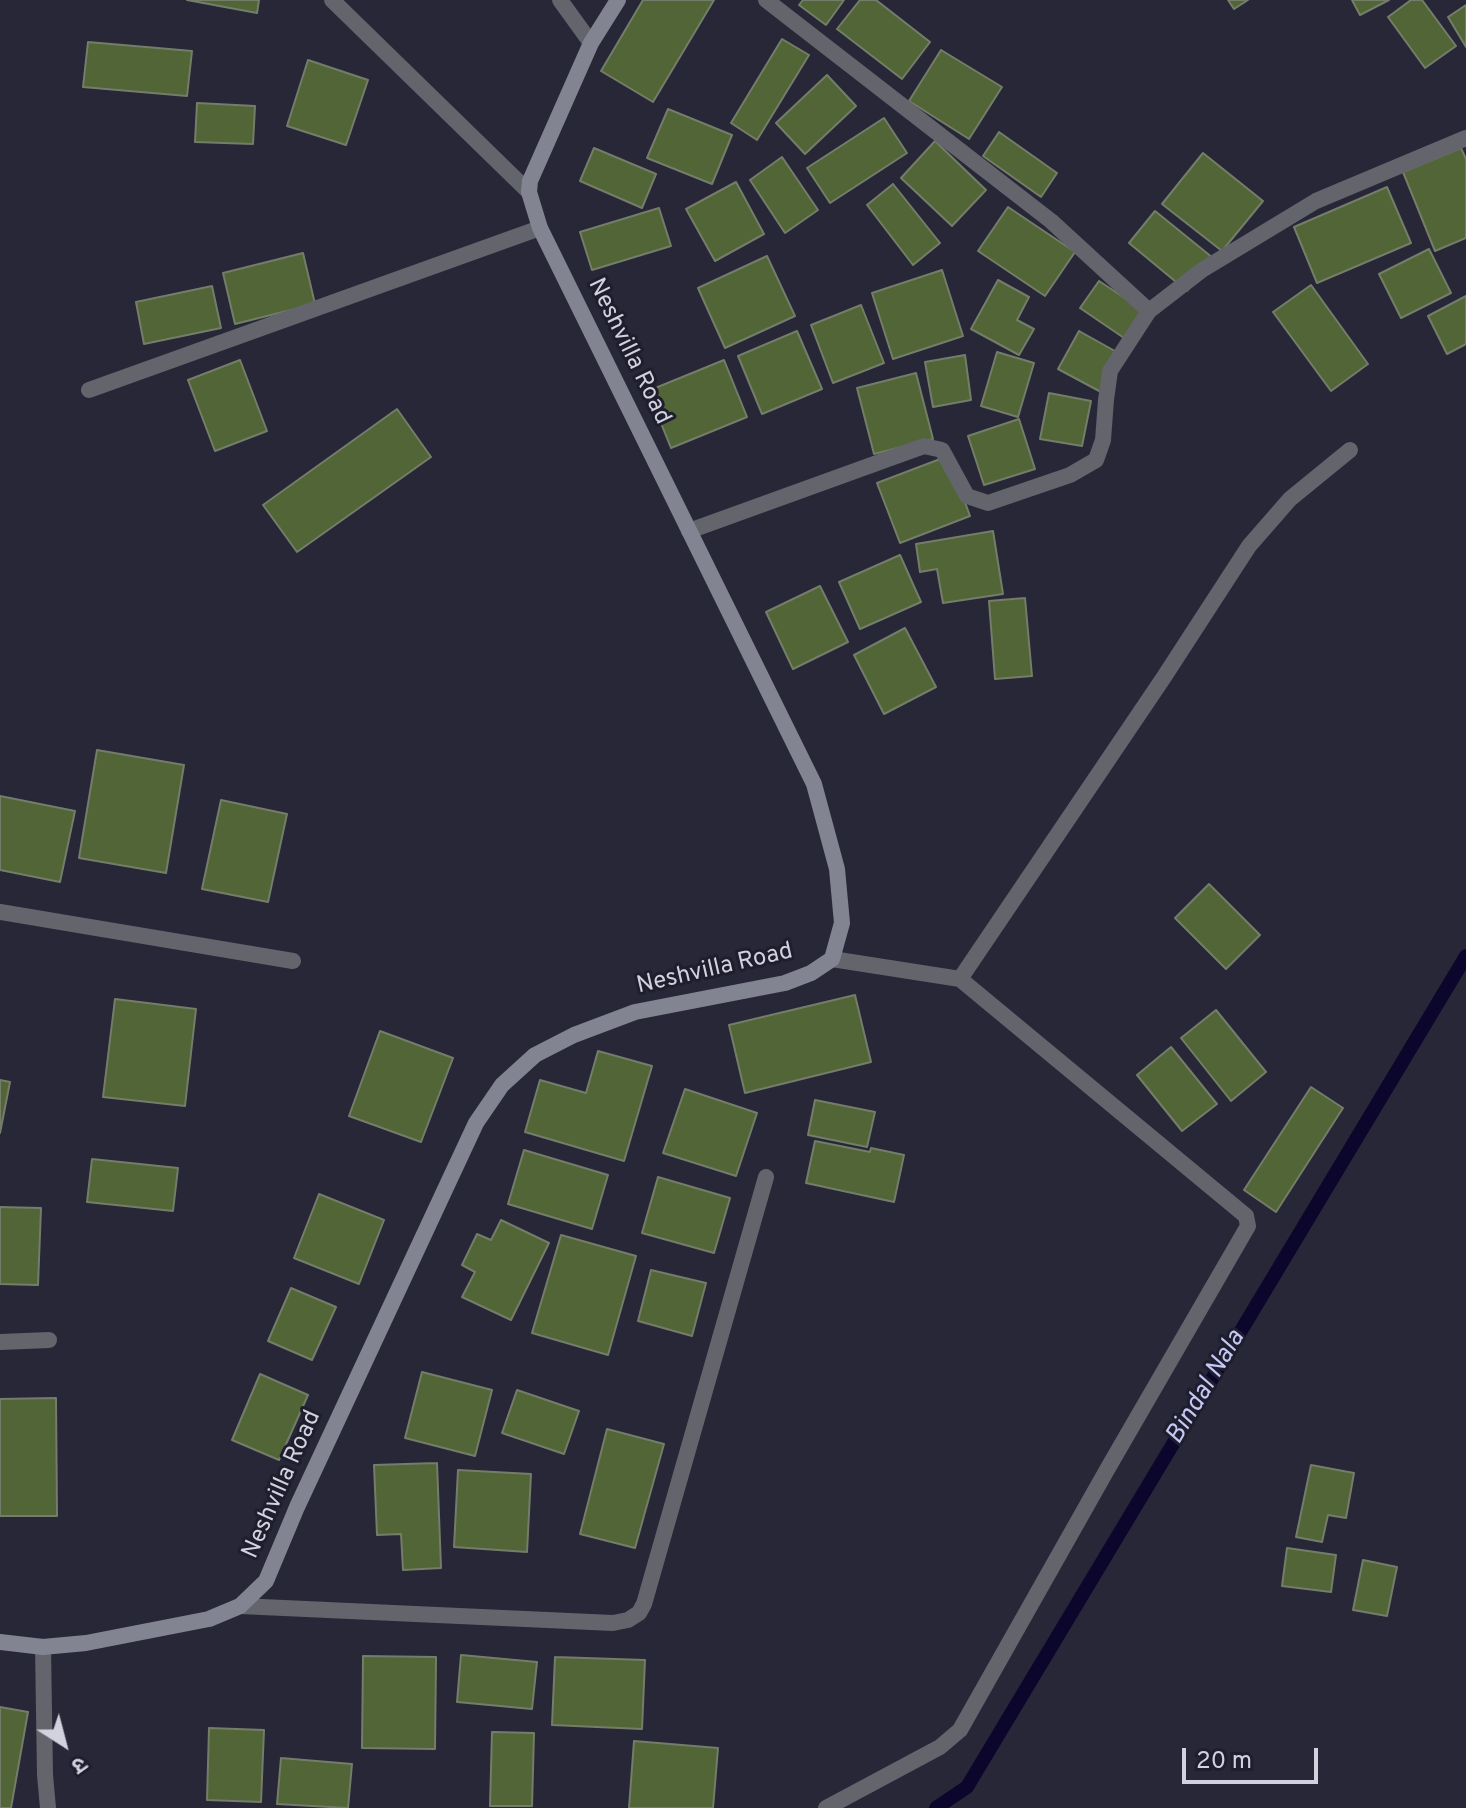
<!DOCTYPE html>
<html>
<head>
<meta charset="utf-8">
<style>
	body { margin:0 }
	#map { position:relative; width:1466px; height:1808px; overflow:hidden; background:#272738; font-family:Overpass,"Noto Sans Devanagari",sans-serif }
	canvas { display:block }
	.north { position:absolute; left:24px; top:1704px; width:80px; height:80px; -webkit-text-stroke:6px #1e1e2e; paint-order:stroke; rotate:144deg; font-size:22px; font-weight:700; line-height:32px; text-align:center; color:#d2d2de }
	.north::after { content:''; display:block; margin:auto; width:28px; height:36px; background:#d2d2de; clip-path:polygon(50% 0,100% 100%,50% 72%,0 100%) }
	.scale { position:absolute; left:1182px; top:1748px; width:136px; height:36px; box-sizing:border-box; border:4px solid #d2d2de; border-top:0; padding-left:10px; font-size:24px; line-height:28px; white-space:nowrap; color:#d2d2de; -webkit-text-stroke:6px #1e1e2e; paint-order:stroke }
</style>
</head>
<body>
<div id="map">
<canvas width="1466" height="1808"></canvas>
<div class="north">उ</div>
<div class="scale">20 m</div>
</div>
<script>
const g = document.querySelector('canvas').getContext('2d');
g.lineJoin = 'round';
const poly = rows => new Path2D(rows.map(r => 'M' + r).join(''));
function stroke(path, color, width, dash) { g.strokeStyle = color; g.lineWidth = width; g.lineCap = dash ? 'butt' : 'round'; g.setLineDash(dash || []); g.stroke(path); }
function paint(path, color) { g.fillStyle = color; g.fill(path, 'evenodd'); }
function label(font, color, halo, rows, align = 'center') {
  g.font = font + ' Overpass,sans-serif'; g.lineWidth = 6; g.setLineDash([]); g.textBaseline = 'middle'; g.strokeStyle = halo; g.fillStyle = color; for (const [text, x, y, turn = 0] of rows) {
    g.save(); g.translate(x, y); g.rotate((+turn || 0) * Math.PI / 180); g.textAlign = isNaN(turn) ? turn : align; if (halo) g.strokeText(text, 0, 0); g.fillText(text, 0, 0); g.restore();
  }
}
const stream = poly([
	[936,1808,967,1787,1466,956]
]);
const building = poly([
	[187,0,259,0,257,13,187,0],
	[643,0,714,0,653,102,601,71,643,0],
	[803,0,844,0,826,25,799,5,803,0],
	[860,0,876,0,930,42,902,79,837,29,860,0],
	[1228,0,1248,0,1234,9,1228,0],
	[1352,0,1389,0,1360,15,1352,0],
	[1411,0,1422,0,1456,46,1425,68,1388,17,1411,0],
	[1466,5,1466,47,1448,17,1466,5],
	[782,39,809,55,757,140,731,123,782,39],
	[88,42,192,51,187,96,83,87,88,42],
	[941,50,1002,87,969,139,909,101,941,50],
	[308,60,368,80,346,145,287,126,308,60],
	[827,75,856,106,805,154,776,123,827,75],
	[197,103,255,106,253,144,195,142,197,103],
	[668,109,732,135,712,184,647,158,668,109],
	[884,118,907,153,830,203,807,168,884,118],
	[999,132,1057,173,1041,197,983,156,999,132],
	[935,141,986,190,952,226,901,178,935,141],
	[594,148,656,174,642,208,580,181,594,148],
	[1461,148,1466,159,1466,238,1435,251,1403,172,1461,148],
	[1203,153,1263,201,1222,251,1162,204,1203,153],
	[782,157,818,210,785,233,750,180,782,157],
	[736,182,764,234,715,261,686,209,736,182],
	[893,184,940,243,913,265,867,205,893,184],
	[1387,187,1411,243,1317,283,1294,227,1387,187],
	[1008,207,1075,252,1045,296,978,251,1008,207],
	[659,208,671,246,592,270,580,232,659,208],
	[1155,211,1213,258,1187,291,1129,243,1155,211],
	[1429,249,1451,293,1401,318,1379,274,1429,249],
	[303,253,315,304,235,324,223,273,303,253],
	[767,256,795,316,725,348,698,288,767,256],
	[942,270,963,336,893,359,872,293,942,270],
	[998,280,1029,297,1017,320,1034,329,1019,355,971,329,998,280],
	[1099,281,1146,312,1127,340,1080,308,1099,281],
	[1311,285,1368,364,1331,391,1273,312,1311,285],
	[212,286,221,328,144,344,136,302,212,286],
	[1466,296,1466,344,1447,354,1428,316,1466,296],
	[861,305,884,363,833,383,811,325,861,305],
	[797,331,822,389,762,414,738,356,797,331],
	[1079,331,1122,355,1101,392,1058,369,1079,331],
	[997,352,1034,363,1018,417,981,406,997,352],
	[965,355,971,400,933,407,925,362,965,355],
	[240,360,267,431,215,451,188,380,240,360],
	[724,360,747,417,671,448,648,391,724,360],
	[916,373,933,439,874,454,857,388,916,373],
	[1049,393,1091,401,1082,446,1040,439,1049,393],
	[397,409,431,457,297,552,263,505,397,409],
	[1019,419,1035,469,984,485,968,436,1019,419],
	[948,456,970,516,900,543,877,483,948,456],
	[993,531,1003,594,943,603,937,569,920,572,916,544,993,531],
	[900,555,921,602,860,629,839,582,900,555],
	[820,586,848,642,793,669,766,612,820,586],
	[1025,598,1032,676,995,679,989,601,1025,598],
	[905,628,936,687,884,714,854,655,905,628],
	[97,750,184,765,166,873,79,858,97,750],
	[0,796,75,811,60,882,0,870,0,796],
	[221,800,287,814,268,902,202,889,221,800],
	[1209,884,1260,935,1226,969,1175,918,1209,884],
	[855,995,871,1062,745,1093,729,1025,855,995],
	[115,999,196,1009,185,1106,103,1097,115,999],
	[1216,1010,1266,1072,1231,1101,1181,1038,1216,1010],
	[380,1031,453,1058,421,1142,349,1116,380,1031],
	[1171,1047,1217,1104,1182,1131,1137,1075,1171,1047],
	[598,1051,652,1066,624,1161,525,1132,540,1080,586,1093,598,1051],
	[0,1080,10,1082,0,1133,0,1080],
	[1311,1087,1343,1108,1276,1212,1244,1190,1311,1087],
	[685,1089,757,1113,736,1176,663,1153,685,1089],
	[815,1100,875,1112,867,1147,808,1135,815,1100],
	[815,1141,870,1152,871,1148,904,1155,894,1202,806,1183,815,1141],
	[524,1150,608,1175,592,1229,508,1204,524,1150],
	[92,1159,178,1168,173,1211,87,1202,92,1159],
	[658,1177,730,1198,714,1253,642,1233,658,1177],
	[319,1194,384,1220,359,1284,294,1258,319,1194],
	[0,1207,41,1208,38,1285,0,1284,0,1207],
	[501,1220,549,1243,511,1320,462,1297,475,1272,462,1265,477,1234,491,1240,501,1220],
	[561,1235,636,1256,608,1355,532,1333,561,1235],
	[651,1270,706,1283,692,1336,638,1321,651,1270],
	[291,1288,336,1307,312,1360,268,1341,291,1288],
	[422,1372,492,1390,475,1456,405,1438,422,1372],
	[260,1374,308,1395,279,1460,232,1440,260,1374],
	[517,1390,579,1411,564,1454,502,1433,517,1390],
	[56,1398,57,1516,0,1516,0,1399,56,1398],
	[607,1429,664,1444,635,1548,580,1534,607,1429],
	[437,1463,441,1568,403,1570,401,1534,377,1535,374,1465,437,1463],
	[1311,1465,1354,1473,1346,1518,1328,1515,1322,1542,1296,1537,1311,1465],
	[458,1470,531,1474,527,1552,454,1547,458,1470],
	[1287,1548,1336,1555,1331,1592,1282,1586,1287,1548],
	[1363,1560,1397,1567,1387,1616,1353,1610,1363,1560],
	[461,1655,537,1662,532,1709,457,1702,461,1655],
	[363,1656,436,1657,435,1749,362,1748,363,1656],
	[555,1657,645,1660,642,1729,552,1725,555,1657],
	[0,1707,28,1712,11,1808,0,1808,0,1707],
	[209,1728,264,1730,261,1802,207,1800,209,1728],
	[492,1732,534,1733,532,1806,490,1806,492,1732],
	[634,1741,718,1748,713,1808,629,1808,634,1741],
	[281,1758,352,1764,348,1808,277,1804,281,1758]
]);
const street = poly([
	[332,0,529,192],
	[560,0,591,43],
	[1149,311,1202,270,1316,201,1466,138],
	[89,390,540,228],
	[689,531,924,446,942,450,967,496,988,503,1070,475,1096,460,1103,440,1106,400,1110,371,1149,311,1051,221,766,0],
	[0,912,293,961],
	[960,979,1164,677,1249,546,1290,499,1350,450],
	[0,1342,49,1340],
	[240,1606,613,1623,628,1620,639,1613,644,1604,766,1177],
	[43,1647,45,1775,48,1808],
	[826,1808,940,1747,960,1730,1108,1468,1248,1226,1246,1216,960,979,832,959]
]);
const secondary = poly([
	[0,1642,43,1647,86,1643,209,1619,240,1606,266,1581,297,1507,476,1123,502,1085,535,1055,574,1035,635,1012,785,983,811,973,832,959,842,923,837,869,814,784,540,228,529,192,530,181,591,43,618,0]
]);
const streetNames = [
	["Neshvilla Road",628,352,64],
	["Neshvilla Road",715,970,-13],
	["Neshvilla Road",283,1485,-66]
];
const waterNames = [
	["Bindal Nala",1207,1388,-59]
];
stroke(stream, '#0c062c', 14);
paint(building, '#516536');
stroke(building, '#747d69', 2);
stroke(street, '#63646c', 16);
stroke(secondary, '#838492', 16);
label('24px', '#d2d2de', '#1e1e2e', streetNames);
label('italic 26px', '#c6c8f4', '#1e1e2e', waterNames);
</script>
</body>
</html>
